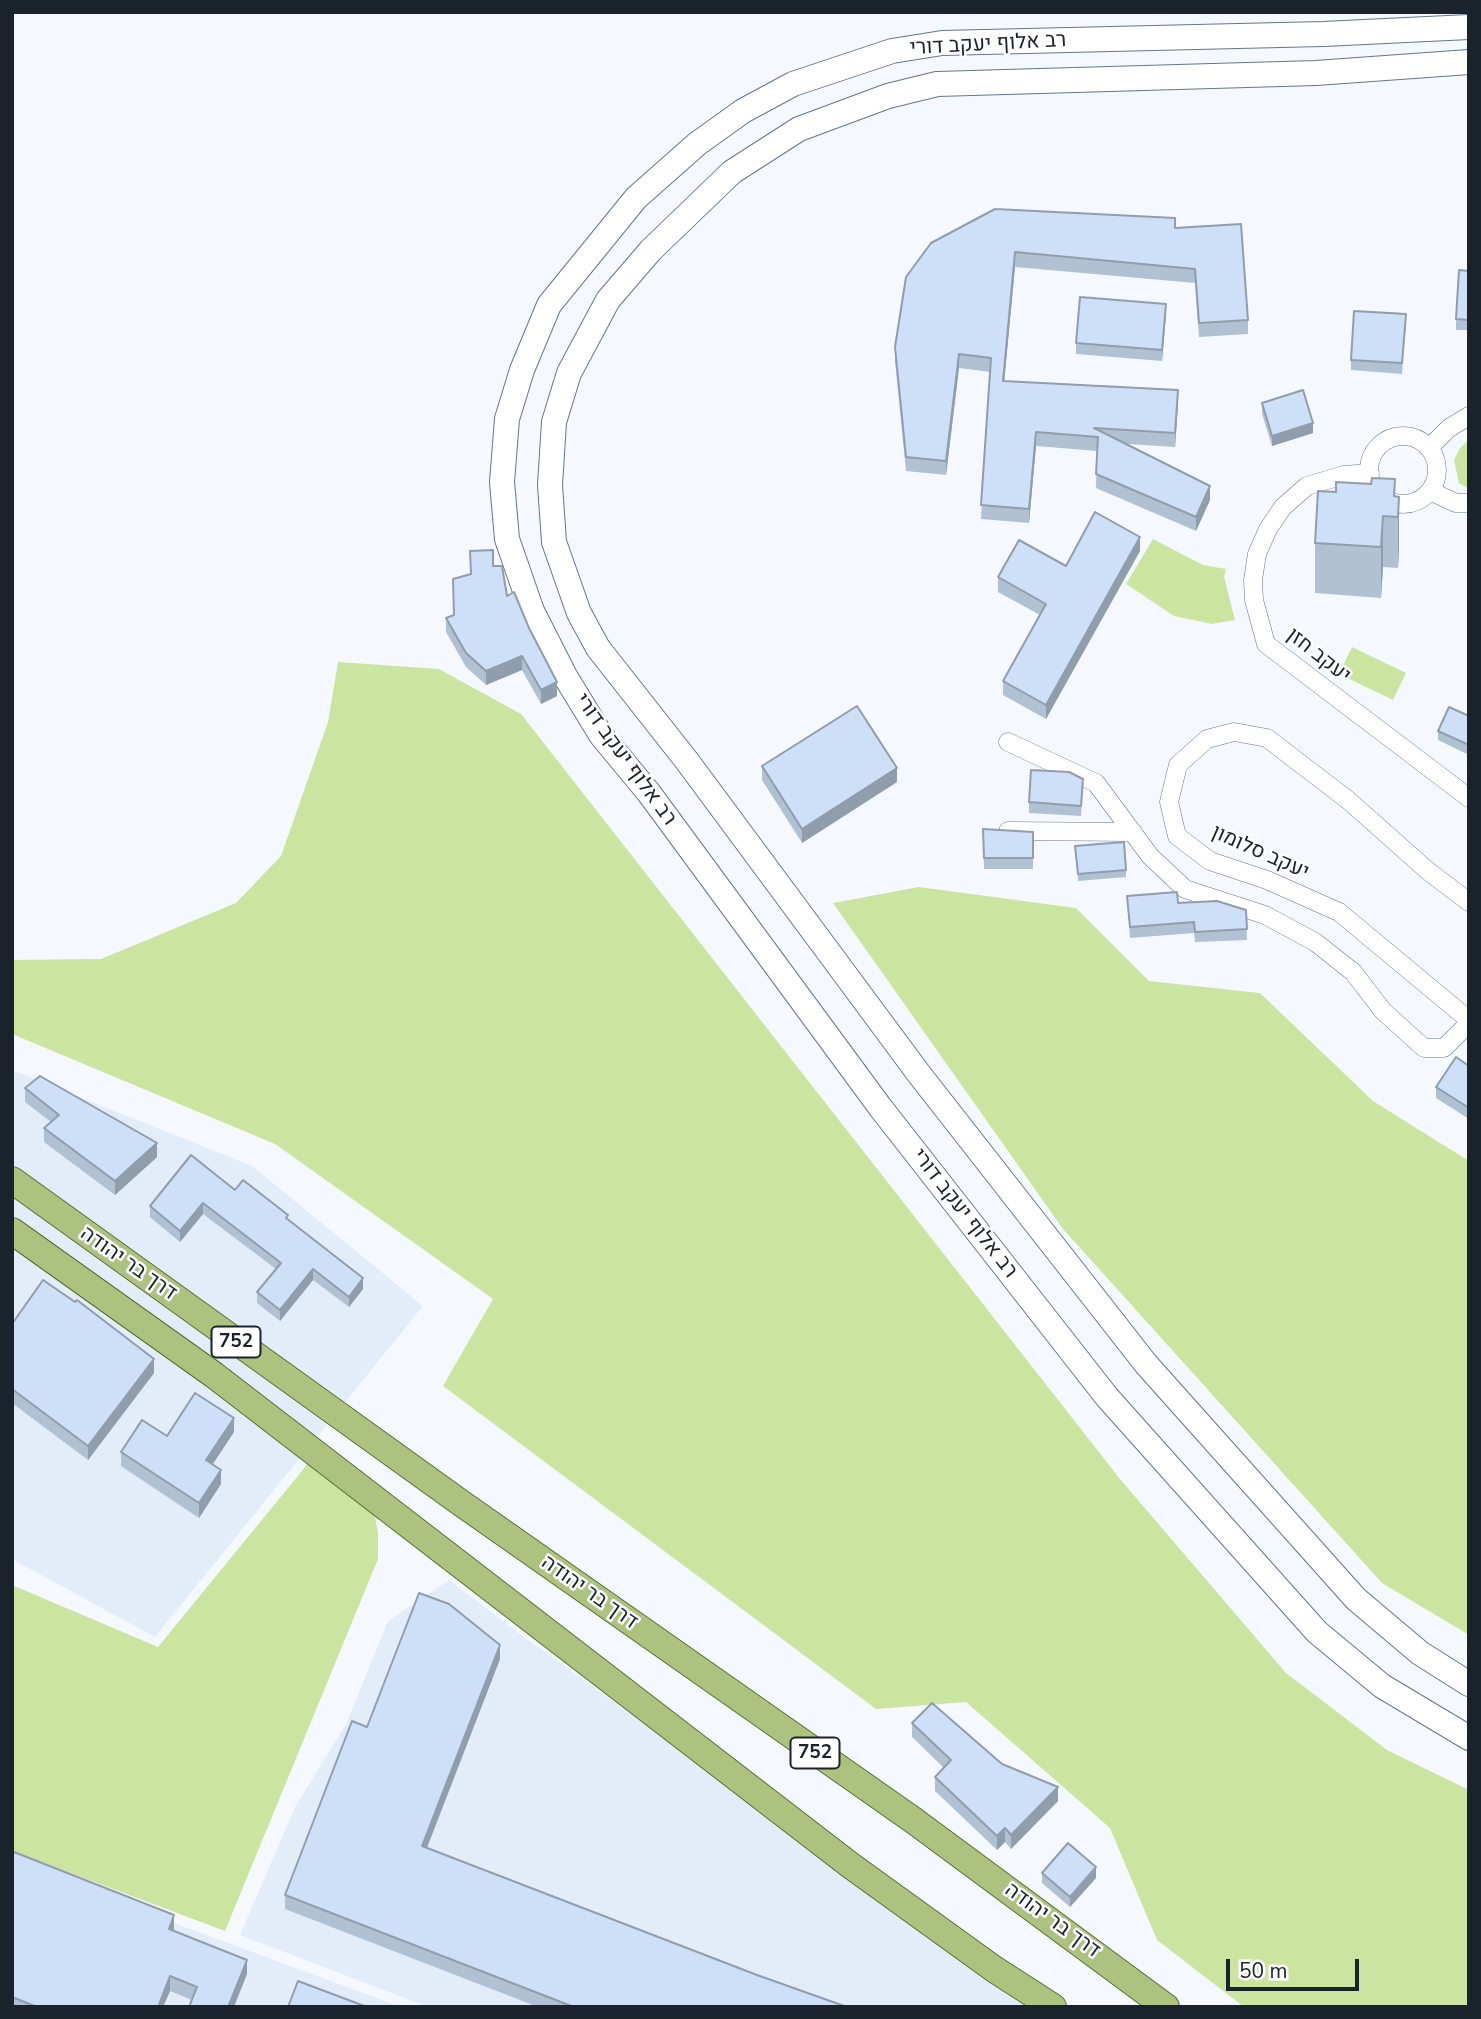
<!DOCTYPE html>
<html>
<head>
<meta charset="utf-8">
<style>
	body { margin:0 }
	#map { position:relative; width:1481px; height:2019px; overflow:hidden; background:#f5f9ff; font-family:"Nunito Sans",sans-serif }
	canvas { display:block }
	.frame { position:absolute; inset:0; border:14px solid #1a222b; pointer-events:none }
	.scale { position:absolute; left:1226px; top:1959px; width:133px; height:32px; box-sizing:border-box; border:4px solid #1a222b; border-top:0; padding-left:9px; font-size:21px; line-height:24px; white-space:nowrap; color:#1a222b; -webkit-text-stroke:5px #fff; paint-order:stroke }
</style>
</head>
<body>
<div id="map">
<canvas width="1481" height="2019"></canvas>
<div class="frame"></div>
<div class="scale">50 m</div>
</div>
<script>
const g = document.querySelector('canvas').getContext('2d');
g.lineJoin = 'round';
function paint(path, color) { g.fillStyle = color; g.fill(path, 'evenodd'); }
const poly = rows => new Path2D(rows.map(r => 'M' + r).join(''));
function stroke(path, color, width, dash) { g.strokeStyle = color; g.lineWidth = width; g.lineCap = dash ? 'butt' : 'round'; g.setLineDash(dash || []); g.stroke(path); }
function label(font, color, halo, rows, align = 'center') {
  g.font = font + ' "Nunito Sans",Heebo,sans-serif'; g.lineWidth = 5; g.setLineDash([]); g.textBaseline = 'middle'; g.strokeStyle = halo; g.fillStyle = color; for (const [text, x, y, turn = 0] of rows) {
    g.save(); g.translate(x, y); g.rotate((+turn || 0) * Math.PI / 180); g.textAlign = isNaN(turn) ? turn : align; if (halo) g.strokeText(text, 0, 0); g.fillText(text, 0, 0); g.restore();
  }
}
const built = poly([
	[12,1070,252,1166,423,1306,155,1637,12,1559],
	[449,1580,520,1634,947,1942,1042,2007,428,2007,240,1935,295,1807,346,1724,388,1621],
	[12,1863,401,2007,12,2007]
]);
const green = poly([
	[1469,440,1469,489,1459,483,1454,460,1460,448],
	[1153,539,1203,565,1226,569,1224,577,1235,620,1212,624,1174,616,1126,584],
	[1352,647,1406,673,1393,700,1339,674],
	[338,662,439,669,521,714,1120,1479,1286,1673,1387,1750,1469,1790,1469,2007,1244,2007,1157,1940,1110,1828,966,1702,876,1709,443,1386,493,1299,275,1144,12,1034,12,960,101,959,236,903,281,856,328,722],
	[919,887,1076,908,1149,981,1260,993,1373,1101,1469,1161,1469,1635,1382,1583,1063,1229,833,903],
	[310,1461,374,1513,378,1532,378,1559,225,1931,12,1851,12,1585,158,1647]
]);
const minor = poly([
	'1369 470a34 34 0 1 1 68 0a34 34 0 1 1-68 0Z',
	[1429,448,1449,428,1469,416],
	[1370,473,1344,475,1307,486,1283,507,1268,529,1257,554,1253,580,1254,600,1266,644,1469,798],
	[1430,491,1456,503,1469,503],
	[1008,742,1096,783,1150,856,1185,889,1265,915,1315,942,1353,972,1383,1011,1424,1048,1444,1048,1469,1023],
	[1008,831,1133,832],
	[1469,902,1428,871,1348,800,1267,738,1234,732,1207,739,1178,765,1169,802,1177,836,1210,861,1267,880,1339,912,1469,1020]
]);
const secondary = poly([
	[1469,27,1323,34,942,43,892,51,793,84,743,111,697,144,636,198,549,305,522,370,507,419,502,482,507,539,532,611,565,676,601,735,649,793,880,1107,1107,1397,1317,1632,1382,1686,1469,1738],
	[1469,62,1316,73,937,84,888,96,799,129,732,172,651,250,608,300,569,373,554,422,550,485,554,542,579,613,598,648,687,761,919,1074,1146,1364,1356,1599,1420,1653,1469,1684]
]);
const primary = poly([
	[12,1180,461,1503,913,1820,1166,2007],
	[12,1231,214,1375,850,1865,994,1969,1053,2007]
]);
const wall = poly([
	[1175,228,1248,320,1248,334,1199,337,1195,283,1015,267,1004,381,1178,404,1175,447,1127,444,1210,500,1196,531,1096,488,1097,451,1036,446,1029,523,981,519,990,372,959,368,946,475,906,471,895,361,895,347,931,243],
	[1469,271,1469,330,1456,330,1456,319],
	[1166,314,1162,361,1076,354,1076,343],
	[1406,325,1402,374,1351,370,1351,360],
	[1262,403,1313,433,1272,446,1262,414],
	[1395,497,1399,497,1399,548,1398,568,1383,567,1381,598,1315,593,1315,543],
	[470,551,493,566,507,596,529,628,557,696,541,704,522,670,486,685,466,667,446,632,446,618,453,615,470,574],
	[1140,551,1046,719,1003,695,1003,681,1040,615,998,592,998,577],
	[1469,716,1469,755,1438,740,1438,731],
	[762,766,897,782,802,843,762,780],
	[1083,789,1081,816,1029,813,1029,802],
	[983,829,1033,832,1033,869,984,869],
	[1075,846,1126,870,1126,877,1078,881],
	[1127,896,1246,910,1247,940,1195,942,1194,933,1130,938],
	[1469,1066,1469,1119,1436,1098,1436,1087],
	[25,1088,157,1157,115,1195,44,1142,44,1128,51,1122,25,1102],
	[235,1190,288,1220,363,1289,349,1307,313,1280,280,1321,257,1303,257,1292,276,1269,203,1214,180,1242,150,1217,150,1206],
	[12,1324,154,1373,88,1460,12,1403],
	[234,1432,213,1464,221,1484,199,1518,121,1466,121,1452,167,1436],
	[500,1659,427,1848,757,1975,847,2007,538,2007,285,1909,285,1895],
	[912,1723,1002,1764,1058,1801,1011,1849,1005,1842,997,1850,935,1791,935,1777,944,1768,912,1737],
	[12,1856,174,1929,174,1931,247,1974,192,2000,170,1991,163,2007,12,2007],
	[1042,1873,1096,1878,1070,1907,1042,1883]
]);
const shadedWall = poly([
	[1015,252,1015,267,1003,395,1003,381],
	[1166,304,1166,314,1162,361,1162,350],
	[959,354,959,368,946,475,946,461],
	[1178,390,1178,404,1175,447,1175,433],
	[1313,423,1313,433,1272,446,1272,436],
	[1036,432,1036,446,1029,523,1029,509],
	[1210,486,1210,500,1196,531,1196,517],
	[1399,497,1399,548,1398,568,1398,517],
	[1383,516,1383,567,1381,598,1381,547],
	[1140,537,1140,551,1046,719,1046,705],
	[522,656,522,670,486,685,486,671],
	[557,682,557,696,541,704,541,690],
	[897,768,897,782,802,843,802,829],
	[157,1143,157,1157,115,1195,115,1181],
	[203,1203,203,1214,180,1242,180,1231],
	[313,1269,313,1280,280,1321,280,1310],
	[363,1278,363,1289,349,1307,349,1297],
	[154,1359,154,1373,88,1460,88,1446],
	[234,1418,234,1432,206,1474,206,1460],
	[221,1470,221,1484,199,1518,199,1503],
	[500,1645,500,1659,422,1860,422,1846],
	[1058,1787,1058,1801,1011,1849,1011,1835],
	[1005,1828,1005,1842,997,1850,997,1836],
	[1096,1867,1096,1878,1070,1907,1070,1897],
	[174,1915,174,1929,169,1943,169,1929],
	[247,1960,247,1974,234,2007,228,2007],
	[170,1976,170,1991,163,2007,158,2007]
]);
const building = poly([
	[995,209,1175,218,1175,228,1241,224,1248,320,1199,323,1195,269,1015,252,1003,381,1178,390,1175,433,1094,428,1210,486,1196,517,1096,474,1098,437,1036,432,1029,509,981,505,991,358,959,354,946,461,906,457,895,347,906,277,931,243,995,209],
	[1459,270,1469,271,1469,320,1456,319,1459,270],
	[1080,297,1166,304,1162,350,1076,343,1080,297],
	[1354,311,1406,314,1402,363,1351,360,1354,311],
	[1303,390,1313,423,1272,436,1262,403,1303,390],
	[1372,478,1395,479,1394,496,1399,497,1398,517,1383,516,1381,547,1315,543,1318,491,1336,492,1336,482,1371,484,1372,478],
	[1095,512,1140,537,1046,705,1003,681,1046,604,998,577,1019,540,1066,566,1095,512],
	[493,550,493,566,502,566,507,596,514,592,529,628,557,682,541,690,522,656,486,671,466,653,446,618,454,615,453,579,471,574,470,551,493,550],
	[857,706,897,768,802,829,762,766,857,706],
	[1449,707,1469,716,1469,745,1438,731,1449,707],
	[1031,770,1069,772,1083,779,1081,806,1029,802,1031,770],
	[983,829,1033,832,1033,858,984,858,983,829],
	[1124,842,1126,870,1078,874,1075,846,1124,842],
	[1177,892,1178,903,1217,901,1246,910,1247,929,1195,932,1194,922,1130,927,1127,896,1177,892],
	[1456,1057,1469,1066,1469,1108,1436,1087,1456,1057],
	[40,1076,157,1143,115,1181,44,1128,59,1115,25,1088,40,1076],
	[191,1155,235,1190,243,1180,288,1215,286,1218,363,1278,349,1297,313,1269,280,1310,257,1292,281,1263,203,1203,180,1231,150,1206,191,1155],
	[43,1280,75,1302,77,1300,154,1359,88,1446,12,1389,12,1324,43,1280],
	[195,1393,234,1418,206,1460,221,1470,199,1503,121,1452,142,1420,167,1436,195,1393],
	[419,1593,449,1604,500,1645,422,1846,757,1975,847,2007,574,2007,285,1895,352,1721,367,1727,419,1593],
	[932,1703,1002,1764,1058,1787,1011,1835,1005,1828,997,1836,935,1777,951,1760,912,1723,932,1703],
	[1068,1843,1096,1867,1070,1897,1042,1873,1068,1843],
	[14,1852,174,1915,169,1929,247,1960,228,2007,189,2007,197,1987,170,1976,158,2007,37,2007,12,1997,12,1856,14,1852],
	[298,1981,367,2007,288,2007,298,1981]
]);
const shields = [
	[236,1342,49],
	[815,1753,49]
];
const shieldNames = [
	["752",236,1342],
	["752",815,1753]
];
const streetNames = [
	["רב אלוף יעקב דורי",988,45,-3],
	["יעקב חזן",1318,656,38],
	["רב אלוף יעקב דורי",625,760,54],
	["יעקב סלומון",1260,853,24],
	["רב אלוף יעקב דורי",964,1214,52],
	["דרך בר יהודה",128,1264,35],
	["דרך בר יהודה",589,1593,35],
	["דרך בר יהודה",1052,1921,36]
];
paint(built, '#e3edfa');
paint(green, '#cbe5a1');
stroke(minor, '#64768c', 19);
stroke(secondary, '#64768c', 26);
stroke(primary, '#576f2c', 28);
stroke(minor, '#fff', 18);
stroke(secondary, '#fff', 24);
stroke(primary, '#aec280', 26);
paint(wall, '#b0c1d4');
paint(shadedWall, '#909dad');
paint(building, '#cde0f7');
stroke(building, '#909dad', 2);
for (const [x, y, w] of shields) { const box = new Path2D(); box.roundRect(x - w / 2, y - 15.5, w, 31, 5); g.fillStyle = '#fff'; g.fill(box); stroke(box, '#1a222b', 2); }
label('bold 19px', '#1a222b', null, shieldNames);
label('21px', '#1a222b', '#fff', streetNames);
</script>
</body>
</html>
